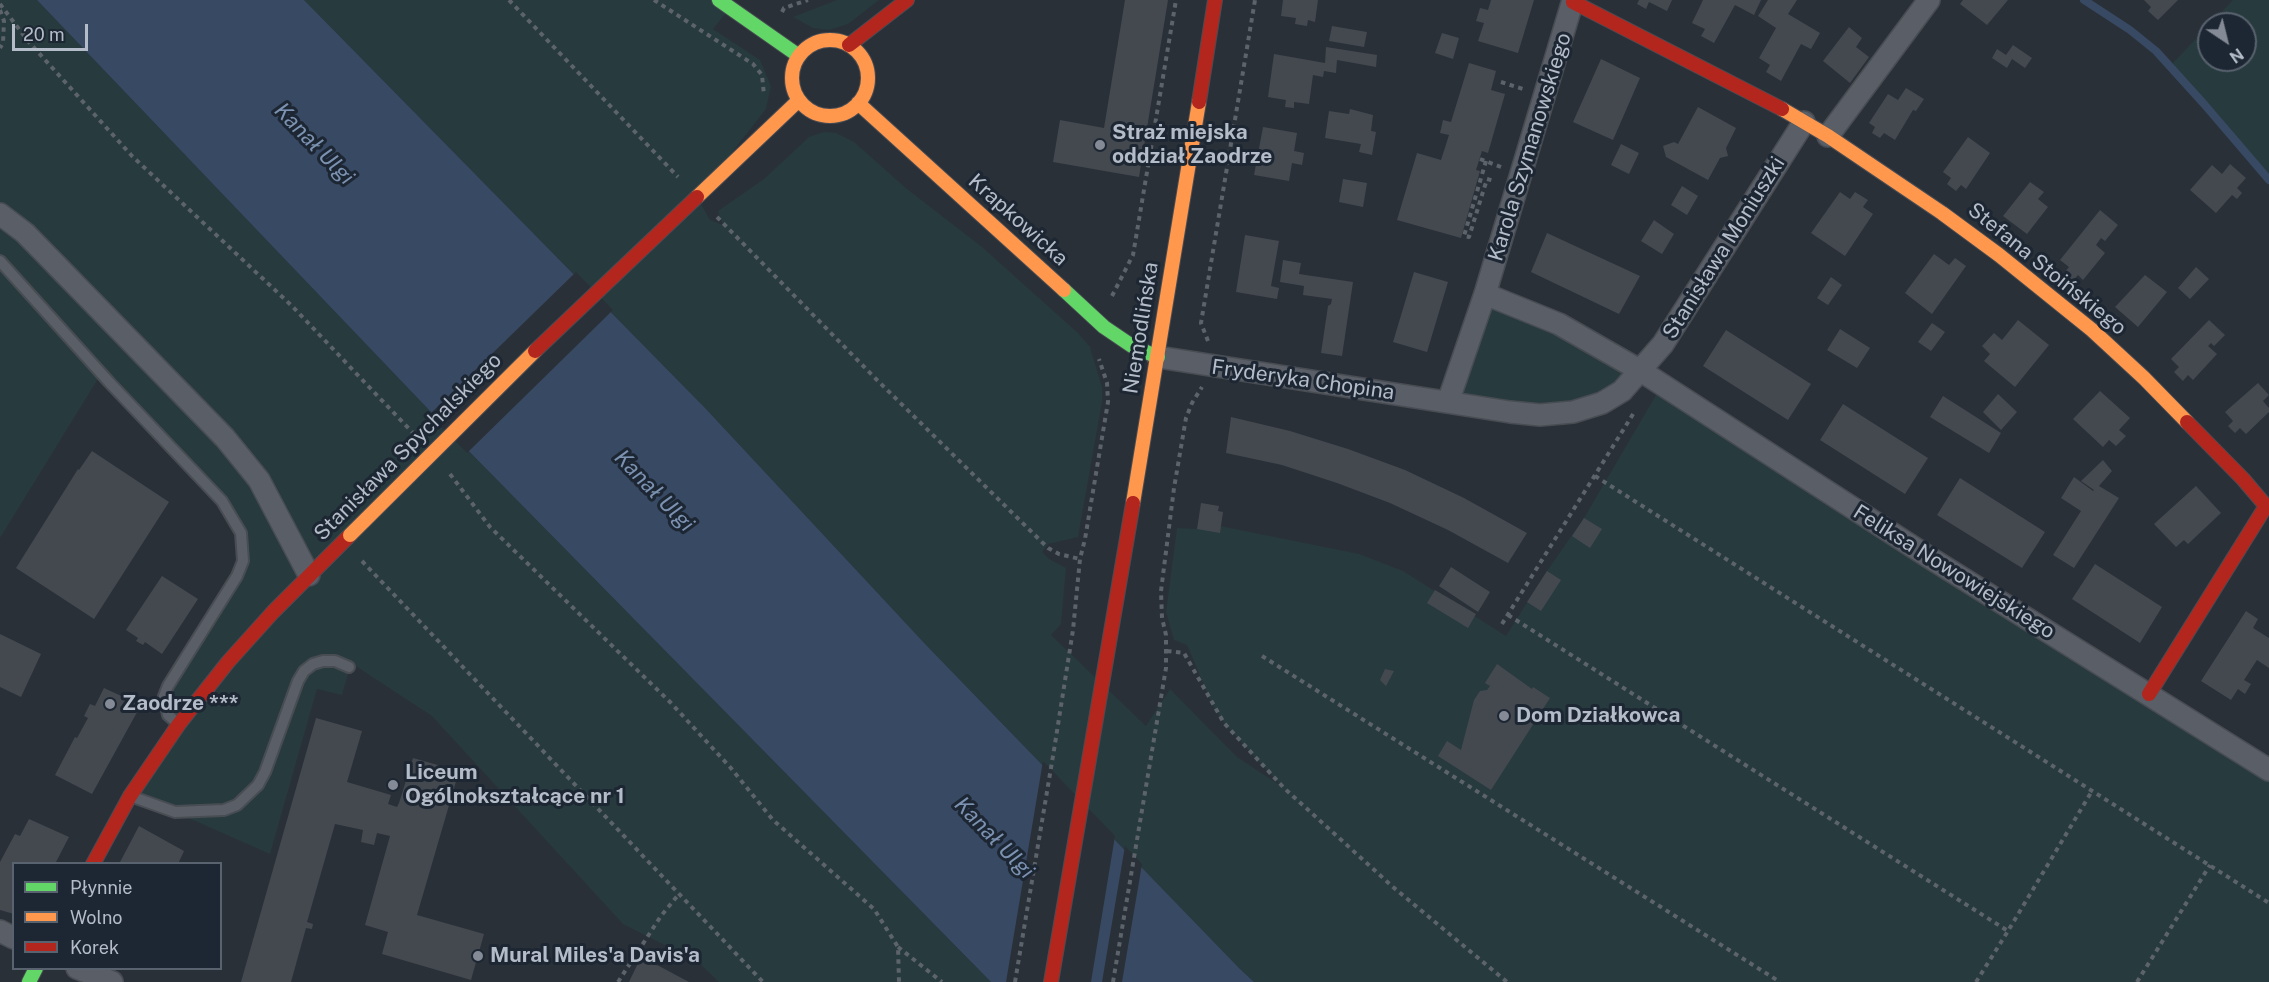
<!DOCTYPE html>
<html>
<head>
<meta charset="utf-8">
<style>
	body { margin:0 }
	#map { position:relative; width:2269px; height:982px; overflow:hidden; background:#2a3038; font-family:"Public Sans",sans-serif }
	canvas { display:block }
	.legend { position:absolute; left:12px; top:862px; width:210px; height:108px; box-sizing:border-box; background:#1d2633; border:2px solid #59626f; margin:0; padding:8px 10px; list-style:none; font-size:18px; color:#b4bcc9 }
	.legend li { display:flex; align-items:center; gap:12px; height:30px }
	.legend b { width:30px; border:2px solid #59626f }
	.north { position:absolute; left:2197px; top:12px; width:60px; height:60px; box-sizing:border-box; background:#1d2633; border:2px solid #59626f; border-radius:50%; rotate:145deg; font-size:16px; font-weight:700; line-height:24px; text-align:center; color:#b4bcc9 }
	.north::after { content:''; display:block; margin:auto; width:21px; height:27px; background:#848b96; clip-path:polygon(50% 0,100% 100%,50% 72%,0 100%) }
	.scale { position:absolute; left:12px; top:24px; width:76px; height:27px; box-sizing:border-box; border:3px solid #b4bcc9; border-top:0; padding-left:8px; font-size:18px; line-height:21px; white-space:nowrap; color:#b4bcc9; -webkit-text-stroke:4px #1d2633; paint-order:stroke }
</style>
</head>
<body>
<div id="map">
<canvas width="2269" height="982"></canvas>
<ul class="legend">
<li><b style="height:8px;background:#63d668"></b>Płynnie</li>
<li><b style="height:8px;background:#ff974d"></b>Wolno</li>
<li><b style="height:8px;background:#b3261e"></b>Korek</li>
</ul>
<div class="north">N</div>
<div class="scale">20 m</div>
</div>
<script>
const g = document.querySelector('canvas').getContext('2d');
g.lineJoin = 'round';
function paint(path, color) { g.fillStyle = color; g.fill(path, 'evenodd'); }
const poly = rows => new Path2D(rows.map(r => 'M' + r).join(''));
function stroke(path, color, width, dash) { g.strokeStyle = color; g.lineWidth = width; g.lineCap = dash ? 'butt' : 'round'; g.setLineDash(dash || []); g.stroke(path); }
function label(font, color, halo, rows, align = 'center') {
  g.font = font + ' "Public Sans",sans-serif'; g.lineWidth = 6; g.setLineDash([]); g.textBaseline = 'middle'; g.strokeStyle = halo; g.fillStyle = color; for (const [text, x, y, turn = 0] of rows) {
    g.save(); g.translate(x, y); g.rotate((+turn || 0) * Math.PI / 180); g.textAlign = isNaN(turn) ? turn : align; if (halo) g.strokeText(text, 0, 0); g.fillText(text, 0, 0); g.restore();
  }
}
const green = poly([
	[0,0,37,0,452,434,991,982,719,982,698,962,623,924,432,716,351,663,342,695,317,689,270,854,175,812,130,796,178,725,164,696,243,561,235,519,101,374,0,538],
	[304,0,718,0,730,8,713,29,760,60,771,86,766,109,697,197,710,220,723,225,718,211,764,179,809,137,824,132,836,133,854,142,907,189,982,247,1078,333,1090,347,1102,387,1102,402,1078,537,1048,544,1042,552,1049,559,1066,568,1061,624,1051,635,1146,726,1170,689,1237,757,1281,786,1224,723,1212,704,1187,645,1174,640,1166,612,1177,528,1197,529,1220,526,1359,554,1403,571,1506,636,1547,571,1584,518,1662,385,2269,770,2269,982,1254,982,1240,969,927,646,706,409],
	[837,0,879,0,848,24,829,30,813,28,793,17],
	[2233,0,2269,0,2269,180,2170,66,2209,25,2209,60,2245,60,2245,24,2210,24],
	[1485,294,1641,371,1573,412,1448,402]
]);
const water = poly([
	[37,0,304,0,706,409,927,646,1240,969,1254,982,991,982,452,434]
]);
const pier = poly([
	[576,272,613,310,467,453,429,415],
	[1043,761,1115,836,1091,982,1006,982],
	[1125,846,1142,864,1122,982,1102,982]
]);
const stream = poly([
	[2084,0,2130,30,2156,51,2204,104,2269,180]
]);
const building = poly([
	[1125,0,1168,0,1139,177,1053,162,1060,120,1104,128],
	[1283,0,1318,0,1315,22,1308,20,1307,26,1295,24,1296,18,1281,16],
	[1491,0,1534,0,1518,53,1478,41,1484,23,1476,21,1480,8,1488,10],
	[1639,0,1672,0,1667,11,1649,2,1646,9,1637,4],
	[1703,0,1761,0,1754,15,1735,5,1714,43,1701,36,1705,29,1692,23],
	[1768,0,1797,0,1788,14,1820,33,1811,49,1801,44,1781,81,1766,72,1770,65,1759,58,1776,28,1758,16],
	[1963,0,2008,0,1987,25,1960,4],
	[2144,0,2178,0,2158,20,2148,11,2151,7],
	[1332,26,1367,32,1364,47,1329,41],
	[1849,27,1862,38,1856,47,1869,57,1850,83,1823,61],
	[1442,33,1459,38,1453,59,1435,53],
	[2013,45,2032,58,2025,68,2012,59,2007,68,1992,58,1997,49,2006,55],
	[1326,47,1377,55,1376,67,1337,60,1336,73,1324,71,1323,77,1313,75,1309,104,1294,102,1294,108,1285,107,1286,100,1268,97,1274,54,1325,63],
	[1601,59,1640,78,1613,140,1573,122],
	[1469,63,1496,71,1491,90,1505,94,1488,153,1482,151,1476,170,1480,171,1461,238,1397,220,1417,153,1441,160,1449,135,1440,133,1443,120,1451,122],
	[1906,88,1924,99,1916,111,1913,110,1895,140,1884,133,1880,138,1872,133,1875,127,1869,123,1888,94,1898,100],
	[1698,107,1736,128,1726,148,1728,156,1720,158,1708,180,1666,157,1663,146,1674,142,1678,144],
	[1350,109,1373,115,1371,131,1376,132,1372,155,1359,152,1361,144,1325,138,1329,111,1349,114],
	[1263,127,1297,133,1294,151,1304,153,1302,165,1292,163,1289,181,1254,175],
	[1968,137,1990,153,1966,189,1961,185,1956,191,1947,184,1951,178,1943,172],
	[1621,144,1639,153,1629,174,1611,165],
	[2230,164,2246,178,2237,188,2242,193,2237,199,2232,195,2216,213,2190,190,2212,165,2222,174],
	[1343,179,1367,183,1363,207,1339,202],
	[2030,182,2044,192,2038,199,2048,207,2027,234,2003,216],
	[1682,186,1698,196,1687,215,1671,205],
	[1840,192,1850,199,1855,192,1868,200,1863,207,1873,214,1845,256,1811,233],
	[2100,210,2118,225,2105,241,2101,238,2096,245,2105,253,2083,280,2078,275,2073,281,2064,273,2069,267,2060,260],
	[1654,220,1674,234,1662,254,1641,241],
	[1547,233,1640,276,1619,314,1531,272],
	[1245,235,1279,241,1271,286,1279,288,1277,299,1236,292],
	[1934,254,1949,265,1955,258,1966,266,1932,314,1905,293],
	[1283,260,1301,263,1299,274,1353,282,1342,356,1321,353,1328,306,1331,304,1332,299,1303,295,1304,286,1280,282],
	[2196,267,2209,279,2190,299,2178,288],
	[1414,272,1448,282,1427,352,1393,342],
	[2145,275,2167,292,2138,327,2115,307],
	[1831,277,1842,285,1828,305,1817,298],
	[2018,320,2049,345,2015,387,1984,361,1990,354,1982,346,1994,333,2002,340],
	[2209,320,2225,335,2214,346,2211,343,2208,346,2217,354,2193,380,2188,375,2183,381,2174,372,2179,367,2171,359],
	[1932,323,1945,332,1931,351,1918,342],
	[1840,329,1870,348,1857,368,1827,350],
	[1726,330,1811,384,1788,420,1703,366],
	[2258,383,2269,395,2263,401,2269,408,2269,412,2246,434,2240,428,2235,433,2228,426,2233,421,2225,412],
	[2100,391,2130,418,2119,430,2126,436,2116,446,2109,440,2103,447,2073,419],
	[1998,394,2017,412,2001,430,1983,412],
	[1943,396,2001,433,1989,453,1930,417],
	[1843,404,1928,458,1905,494,1820,440],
	[1231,417,1290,431,1348,449,1405,470,1464,498,1527,533,1508,563,1448,530,1390,503,1337,483,1282,465,1226,453],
	[92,451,169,502,94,619,16,568,78,469,79,470],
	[2103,460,2112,471,2099,486,2119,498,2074,568,2053,555,2081,511,2061,498,2074,477,2093,491,2094,490,2081,481],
	[1960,478,2045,532,2022,568,1937,515],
	[2196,486,2221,513,2188,544,2184,540,2176,547,2154,524],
	[1201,503,1219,506,1218,511,1223,512,1220,533,1197,529],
	[1584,518,1602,529,1590,548,1572,536],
	[2095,564,2162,607,2140,643,2072,599],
	[1451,567,1490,592,1478,612,1439,586],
	[1547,571,1561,580,1541,611,1527,602],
	[162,576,198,599,162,654,145,642,143,645,136,641,138,638,126,630],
	[1435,590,1476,614,1468,628,1427,603],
	[2246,611,2258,619,2253,628,2269,638,2269,668,2257,660,2244,680,2251,684,2245,694,2238,689,2231,700,2201,681],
	[0,634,41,654,21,697,0,687],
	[1497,664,1532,689,1533,687,1550,698,1491,790,1438,756,1447,741,1461,750,1474,700,1480,691,1487,690,1490,686,1485,683],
	[1385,669,1394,671,1386,686,1380,680],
	[104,688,141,705,92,794,55,775,75,737,77,738,88,718,84,716,90,704,95,706],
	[316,718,362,731,347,782,391,795,388,804,397,807,399,803,413,758,459,771,417,915,484,934,471,980,382,954,388,932,365,925,390,836,377,833,374,845,361,842,363,830,335,824,307,922,313,924,312,929,306,928,291,982,241,982],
	[29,819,69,837,55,864,14,864,14,914,0,910,0,862,15,834,20,836],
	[139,826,184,851,178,864,119,864],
	[640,959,659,966,689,982,629,982]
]);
const path = poly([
	[509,0,678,177],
	[654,0,753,64,762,75,764,95],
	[0,4,28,41,132,156,292,306,413,433],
	[0,10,4,21,3,43,0,48],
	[782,12,784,8,808,0],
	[1501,82,1523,89],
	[1480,159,1501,167],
	[1486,161,1464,236,1469,237,1487,179,1495,181],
	[717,217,877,380,1048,548,1059,554,1080,559],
	[1112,296,1133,255,1176,0],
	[1208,341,1201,323,1255,0],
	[450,474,490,527,671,703,730,767,773,820,874,909,898,947,899,982],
	[1595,476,2269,903],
	[362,561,763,982],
	[1508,615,2008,931,2092,791],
	[1502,624,1635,411],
	[1167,651,1184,653,1224,723,1284,788,1393,887,1507,982],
	[1262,656,1780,982],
	[898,947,942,982],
	[618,982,661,916,679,894],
	[1015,982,1054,750,1073,630,1080,559,1085,539,1108,402,1107,383,1099,359],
	[1113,982,1166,668,1166,635,1162,618,1161,591,1174,488,1186,418,1192,403,1202,387],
	[1976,982,2008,931],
	[2137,982,2210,865]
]);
const lane = poly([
	[0,261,109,382,222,501,241,533,243,561,237,576,168,686,164,696,168,715,176,722],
	[133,797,175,812,224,810,237,805,258,785,265,772,298,681,304,671,313,664,323,661,335,661,349,667]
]);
const street = poly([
	[1828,136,1929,0],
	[0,214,25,233,225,438,259,480,309,575],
	[1485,294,1559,324,1641,371,1927,556,2269,770],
	[1158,357,1510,412,1540,415,1573,412,1602,403,1622,391,1663,344,1804,122],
	[1448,402,1485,294,1573,0],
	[0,931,14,938],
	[77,968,112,982]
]);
const fast = poly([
	[719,0,799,56],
	[1064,290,1104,327,1132,346,1158,357],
	[29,982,36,968]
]);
const slow = poly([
	'792 78a38 38 0 1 1 76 0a38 38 0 1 1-76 0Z',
	[858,103,1064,290],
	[1782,109,1828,136,1942,213,1999,255,2092,330,2144,378,2187,422],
	[697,197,799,100],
	[1133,503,1199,102]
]);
const jam = poly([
	[1573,2,1782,109],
	[849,45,907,0],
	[1199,102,1215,0],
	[2149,694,2266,506,2243,479,2187,422],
	[93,864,130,796,179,724,228,662,273,612,350,535],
	[1051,982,1133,503]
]);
const slowBridge = poly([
	[350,535,535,351]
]);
const jamBridge = poly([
	[535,351,697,197]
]);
const markers = [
	[1100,145,6,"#848b96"],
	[110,704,6,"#848b96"],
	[1504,716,6,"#848b96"],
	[393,785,6,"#848b96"],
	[478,956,6,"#848b96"]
];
const poiNames = [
	["Straż miejska",1112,133],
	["oddział Zaodrze",1112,157],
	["Zaodrze ***",122,704],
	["Dom Działkowca",1516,716],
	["Liceum",405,773],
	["Ogólnokształcące nr 1",405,797],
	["Mural Miles'a Davis'a",490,956]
];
const streetNames = [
	["Karola Szymanowskiego",1530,147,-73],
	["Krapkowicka",1018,220,42],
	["Stanisława Moniuszki",1724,248,-58],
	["Stefana Stoińskiego",2047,269,39],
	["Niemodlińska",1141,328,-81],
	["Fryderyka Chopina",1303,380,8],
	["Stanisława Spychalskiego",408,447,-45],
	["Feliksa Nowowiejskiego",1954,572,32]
];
const waterNames = [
	["Kanał Ulgi",314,144,46],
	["Kanał Ulgi",654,491,46],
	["Kanał Ulgi",994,838,46]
];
paint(green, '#273a3e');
paint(water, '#384963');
paint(pier, '#2a3038');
stroke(stream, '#384963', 8);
paint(building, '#444950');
stroke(lane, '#484c53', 14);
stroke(street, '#484c53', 24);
stroke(fast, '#484c53', 16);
stroke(slow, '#484c53', 16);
stroke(jam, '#484c53', 16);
stroke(path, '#5d636a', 4, [4.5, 4.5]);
stroke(lane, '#5a5e66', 10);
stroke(street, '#5a5e66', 21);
stroke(fast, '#63d668', 14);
stroke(slow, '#ff974d', 14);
stroke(jam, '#b3261e', 14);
stroke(slowBridge, '#484c53', 16, []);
stroke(jamBridge, '#484c53', 16, []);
stroke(slowBridge, '#ff974d', 14);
stroke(jamBridge, '#b3261e', 14);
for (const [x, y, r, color] of markers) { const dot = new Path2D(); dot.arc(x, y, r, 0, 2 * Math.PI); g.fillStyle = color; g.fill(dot); stroke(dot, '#1d2633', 2); }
label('bold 21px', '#b4bcc9', '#1d2633', poiNames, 'left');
label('21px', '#b4bcc9', '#1d2633', streetNames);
label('italic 22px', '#7c92b1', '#1d2633', waterNames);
</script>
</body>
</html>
